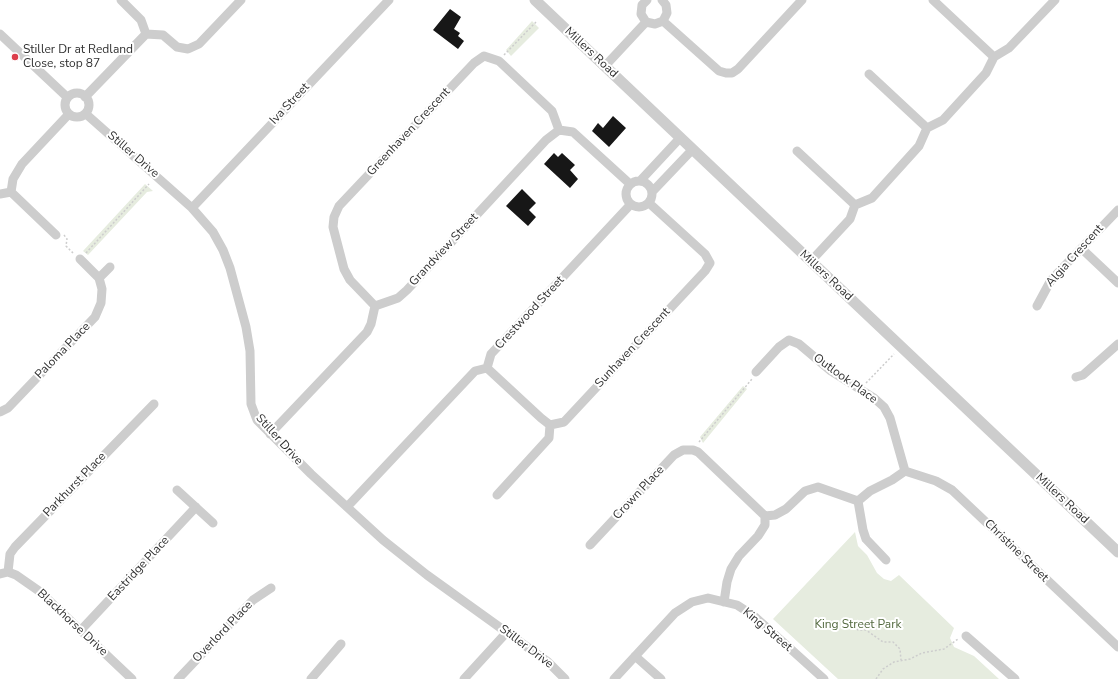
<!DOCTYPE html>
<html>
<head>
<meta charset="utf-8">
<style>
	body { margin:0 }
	canvas { display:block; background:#fff }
</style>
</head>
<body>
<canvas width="1118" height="679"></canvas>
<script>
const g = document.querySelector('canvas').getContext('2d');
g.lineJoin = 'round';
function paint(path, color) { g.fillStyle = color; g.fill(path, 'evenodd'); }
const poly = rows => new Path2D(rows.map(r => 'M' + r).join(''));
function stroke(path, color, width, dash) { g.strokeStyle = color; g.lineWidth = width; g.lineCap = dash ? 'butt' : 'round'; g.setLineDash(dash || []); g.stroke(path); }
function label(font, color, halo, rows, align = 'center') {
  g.font = font + ' "Nunito Sans",sans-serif'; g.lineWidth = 4; g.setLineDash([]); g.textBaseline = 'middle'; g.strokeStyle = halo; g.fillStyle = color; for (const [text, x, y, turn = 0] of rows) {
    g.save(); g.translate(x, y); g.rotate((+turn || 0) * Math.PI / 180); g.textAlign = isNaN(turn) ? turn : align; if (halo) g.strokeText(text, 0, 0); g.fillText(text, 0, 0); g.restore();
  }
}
const green = poly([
	[532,21,539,28,511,56,506,50],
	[145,184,153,191,147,192,88,255,83,251],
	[743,386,747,389,703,443,700,437],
	[855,532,858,546,867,555,877,573,884,579,891,581,899,575,954,628,950,638,954,647,974,656,999,679,838,679,773,619]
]);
const building = poly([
	[450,9,461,17,454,29,460,33,458,36,464,41,458,49,433,30],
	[613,116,626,128,609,147,592,131,598,123,603,128],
	[554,153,558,157,562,153,575,165,570,170,578,179,570,188,544,164],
	[522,189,536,203,529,210,536,217,528,226,506,206]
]);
const path = poly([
	[504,55,536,22],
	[64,235,67,239,66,246,73,253],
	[86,253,149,184],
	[866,383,894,354],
	[699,442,752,379],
	[845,618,858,630,866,630,883,642,893,642,900,649,901,660],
	[876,679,883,669,894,662,910,659,922,653,944,649,958,639]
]);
const minor = poly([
	[121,0,141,20,146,34],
	[647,0,642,5,641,14,646,22,655,24,663,21,667,13,666,5,662,0],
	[933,0,994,57],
	[663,21,719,71,726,73,732,73,738,69,802,0],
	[0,34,67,97],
	[605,66,646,22],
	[869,74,927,128],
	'65 105a12 12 0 1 1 24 0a12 12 0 1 1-24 0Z',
	[85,97,146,34,163,35,177,47,188,49,199,44,241,0],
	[86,114,192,208,213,232,223,250,230,268,246,327,250,351,251,404,257,420,311,474,383,540,427,575,548,662,565,679],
	[797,151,855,205],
	'626 194a13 13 0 1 1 26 0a13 13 0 1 1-26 0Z',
	[640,181,680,138],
	[11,192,56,235],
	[652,192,692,150],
	[0,194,11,192,13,179,22,164,68,115],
	[192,208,389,0],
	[1082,249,1118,283],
	[811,261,850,219,855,205,872,198,919,146,927,128,943,120,986,73,994,57,1009,48,1055,0],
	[99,278,110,267],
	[375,306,350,280,344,269,333,227,334,217,339,206,474,63,484,56,499,61,552,111,559,130],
	[1037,306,1051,280,1118,210],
	[487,368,541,418,550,425,564,422,705,271,710,263,705,254,649,203],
	[756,372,779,347,789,340,799,344,831,371,874,398,884,407,890,418,905,471],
	[1076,377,1083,375,1118,344],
	[0,412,8,408,95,317,101,303,102,289,99,278,80,259],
	[270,434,367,332,371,324,375,306,398,298,407,290,546,140,559,130,573,132,630,184],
	[905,471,936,481,952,490,1118,647],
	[177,490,213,523],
	[497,495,549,438,550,425],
	[858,501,863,530,866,539,886,560],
	[347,507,475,371,487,368,491,354,631,204],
	[590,545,674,455,683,450,693,450,698,452,765,516],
	[8,572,10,554,15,547,154,404],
	[0,574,8,572,16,575,39,591,132,679],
	[724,602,727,582,731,569,739,556,758,536,765,525,765,516,775,515,786,509,805,491,818,487,858,501,870,491,892,480,905,471],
	[81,630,196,507],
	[966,636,1015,679],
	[635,656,661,679],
	[178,679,253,600,271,588],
	[311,679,341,644],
	[464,679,507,632],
	[614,679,675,613,692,602,708,598,737,605,754,616,824,679]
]);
const tertiary = poly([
	[535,0,1118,552]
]);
const markers = [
	[15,57,4,"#dc3e4b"]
];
const poiNames = [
	["Stiller Dr at Redland",23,50],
	["Close, stop 87",23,64]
];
const streetNames = [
	["Millers Road",591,53,43],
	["Iva Street",290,104,-47],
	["Greenhaven Crescent",409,132,-47],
	["Stiller Drive",133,155,41],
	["Grandview Street",444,250,-47],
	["Algia Crescent",1075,256,-48],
	["Millers Road",826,276,43],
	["Crestwood Street",530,313,-47],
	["Sunhaven Crescent",633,348,-47],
	["Paloma Place",63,351,-46],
	["Outlook Place",845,379,36],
	["Stiller Drive",279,440,48],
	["Parkhurst Place",75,485,-46],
	["Crown Place",639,493,-47],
	["Millers Road",1062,499,43],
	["Christine Street",1016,551,44],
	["Eastridge Place",139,569,-47],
	["Blackhorse Drive",72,623,43],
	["King Street",767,630,40],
	["Overlord Place",223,632,-46],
	["Stiller Drive",526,647,37]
];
const parkNames = [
	["King Street Park",858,625]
];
paint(green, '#e6ecdf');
paint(building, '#171717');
stroke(path, '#cdcdcd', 1.5, [2, 2]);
stroke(minor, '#cdcdcd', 9);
stroke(tertiary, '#cdcdcd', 11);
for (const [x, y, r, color] of markers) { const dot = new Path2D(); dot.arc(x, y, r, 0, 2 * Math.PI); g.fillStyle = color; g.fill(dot); stroke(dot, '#fff', 1.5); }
label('12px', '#303030', '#fff', poiNames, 'left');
label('12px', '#303030', '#fff', streetNames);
label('12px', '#546a40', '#fff', parkNames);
</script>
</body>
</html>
